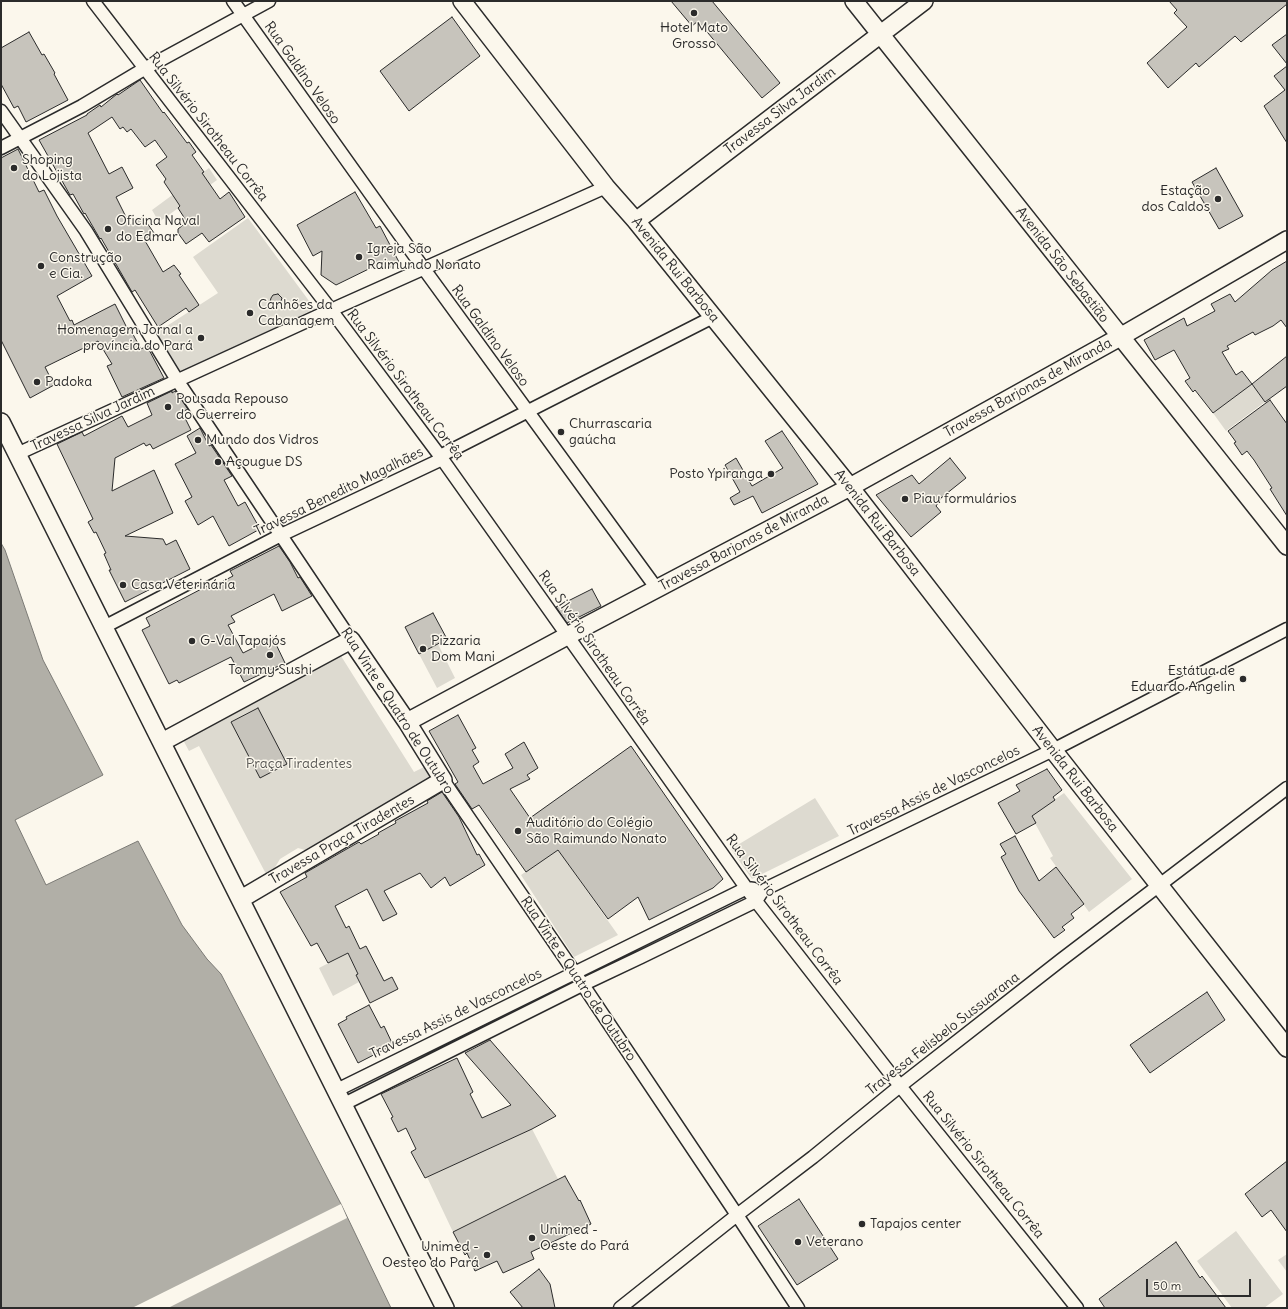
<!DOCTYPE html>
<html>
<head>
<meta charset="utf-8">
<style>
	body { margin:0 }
	#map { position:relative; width:1288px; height:1309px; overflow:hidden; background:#fbf7ec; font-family:Delius,sans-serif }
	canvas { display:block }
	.frame { position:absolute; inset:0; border:2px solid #2b2b2b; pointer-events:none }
	.scale { position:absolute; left:1146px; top:1279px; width:105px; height:18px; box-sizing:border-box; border:2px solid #2b2b2b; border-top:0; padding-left:5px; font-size:12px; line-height:14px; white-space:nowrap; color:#2b2b2b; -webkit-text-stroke:3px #fbf7ec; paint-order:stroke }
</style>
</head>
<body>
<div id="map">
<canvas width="1288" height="1309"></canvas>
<div class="frame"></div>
<div class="scale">50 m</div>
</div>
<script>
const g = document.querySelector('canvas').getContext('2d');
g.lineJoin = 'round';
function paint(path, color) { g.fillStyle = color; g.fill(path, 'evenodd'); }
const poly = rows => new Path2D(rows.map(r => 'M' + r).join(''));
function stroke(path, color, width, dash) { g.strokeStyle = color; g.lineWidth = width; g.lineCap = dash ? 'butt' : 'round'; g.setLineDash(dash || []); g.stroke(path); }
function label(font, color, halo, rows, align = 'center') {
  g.font = font + ' Delius,sans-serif'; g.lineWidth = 3; g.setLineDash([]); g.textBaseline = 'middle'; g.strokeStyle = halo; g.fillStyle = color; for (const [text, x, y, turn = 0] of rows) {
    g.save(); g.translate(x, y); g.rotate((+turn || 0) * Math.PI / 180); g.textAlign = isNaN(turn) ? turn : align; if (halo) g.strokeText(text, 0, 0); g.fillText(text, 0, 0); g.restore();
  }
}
const green = poly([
	[209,168,217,180,159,222,152,210],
	[248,218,315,309,180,372,156,333,218,293,193,257],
	[1252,384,1265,402,1226,431,1213,413],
	[438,644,455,678,437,688,419,654],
	[341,656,414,772,424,767,430,778,305,850,298,848,280,859,274,869,266,874,199,746,189,751,182,738],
	[1064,793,1132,879,1089,912,1050,858,1053,856,1031,816],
	[815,798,839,836,752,879,731,849],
	[558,850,618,935,574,957,521,875],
	[348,953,358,974,356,975,359,982,333,996,319,968],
	[532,1129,558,1179,453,1232,427,1177],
	[1236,1231,1283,1294,1264,1308,1232,1308,1197,1261],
	[1287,1254,1287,1272,1278,1260]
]);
const water = poly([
	[1,543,5,550,43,660,103,775,15,820,46,885,138,841,182,925,207,959,221,974,341,1204,391,1308,1,1308,1,543]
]);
const pier = poly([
	[341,1204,347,1218,168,1308,132,1308]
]);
const building = poly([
	[671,1,712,1,780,83,762,98,698,21,692,26,671,1],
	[1169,1,1287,1,1287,4,1241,42,1235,36,1199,67,1196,63,1168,88,1147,63,1187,27,1174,13,1177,10,1169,1],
	[452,17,480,56,409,111,380,71,452,17],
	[29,32,42,55,44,54,55,73,54,74,68,100,26,122,18,106,14,108,1,84,1,48,29,32],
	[1287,34,1287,64,1272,45,1287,34],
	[1287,66,1287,143,1264,106,1285,90,1274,76,1287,66],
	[140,80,163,113,164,112,187,143,189,142,196,152,192,155,204,172,202,173,220,199,229,192,245,217,209,242,202,233,186,244,178,233,178,229,187,222,178,208,180,206,164,182,166,179,156,165,167,157,155,140,145,147,131,129,127,132,123,127,120,129,112,117,88,133,109,174,122,167,133,188,116,197,130,225,143,217,154,233,144,239,163,272,174,265,181,274,179,275,199,305,189,312,186,308,158,327,135,290,132,292,101,238,100,239,85,213,84,214,73,194,70,195,39,140,87,115,87,114,100,105,101,107,117,94,118,95,140,80],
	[18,149,39,192,44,190,57,216,92,276,57,296,70,321,72,320,74,325,115,304,127,328,129,327,141,349,147,346,164,378,122,397,107,366,112,364,98,341,45,367,54,385,30,398,1,340,1,158,18,149],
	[1216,168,1243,216,1219,229,1192,182,1216,168],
	[355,192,376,228,380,226,399,262,389,268,385,261,336,285,321,275,322,251,313,256,297,225,355,192],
	[1287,261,1287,328,1281,320,1273,326,1255,335,1253,332,1227,346,1229,349,1222,352,1236,375,1242,371,1252,384,1213,413,1195,390,1193,392,1185,381,1190,378,1174,350,1155,360,1144,340,1184,318,1187,326,1215,311,1211,304,1230,294,1235,302,1272,270,1287,261],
	[278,294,282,298,281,301,276,308,270,302,271,298,273,295,278,294],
	[1287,356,1287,386,1265,402,1252,384,1287,356],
	[172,391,172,393,175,391,188,409,182,412,191,430,153,449,150,444,146,446,144,443,115,458,112,491,154,470,173,513,125,536,163,539,166,545,176,540,190,569,125,602,109,570,111,570,104,554,106,553,96,532,94,533,88,522,93,519,57,444,82,432,84,436,122,416,128,427,152,415,147,403,172,391],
	[1270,400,1287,424,1287,516,1270,489,1272,488,1254,460,1247,451,1242,455,1234,443,1236,442,1228,431,1270,400],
	[200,428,209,446,211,445,232,476,224,480,238,506,245,502,260,529,229,546,213,516,198,525,185,501,192,497,175,464,196,453,187,436,200,428],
	[782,431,818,484,762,513,753,496,734,505,730,498,740,492,725,465,736,458,752,486,783,468,765,441,782,431],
	[950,458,966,478,941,498,936,506,941,512,911,537,876,495,912,475,919,484,950,458],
	[279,546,290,562,298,578,300,577,312,596,282,611,274,594,231,616,235,622,228,625,243,653,273,638,285,663,244,682,231,657,179,683,177,680,169,684,142,630,150,626,146,618,209,585,210,588,233,576,230,571,279,546],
	[592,589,601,606,567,623,556,607,592,589],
	[433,613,447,639,419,654,405,627,433,613],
	[258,708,287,764,260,778,231,722,258,708],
	[458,715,476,748,472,750,479,762,473,766,483,784,513,768,505,754,524,742,538,768,527,775,530,779,510,789,530,818,631,746,723,879,713,888,649,920,638,897,608,919,558,850,526,872,479,805,472,809,455,784,458,782,429,731,458,715],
	[1047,769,1062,790,1053,797,1055,800,1032,816,1036,823,1016,834,998,803,1020,791,1016,785,1047,769],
	[442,792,459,817,477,855,479,854,485,865,450,886,445,877,431,888,420,873,384,891,397,914,383,921,367,889,335,906,346,928,349,926,360,949,366,946,384,981,392,977,398,989,370,1003,356,975,358,974,348,953,328,963,317,943,311,946,280,892,307,877,305,873,359,842,361,844,379,834,378,833,396,823,395,821,428,803,427,801,442,792],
	[1015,836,1039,881,1056,867,1084,904,1071,914,1074,918,1062,927,1065,930,1054,938,1019,891,1001,857,1006,854,1000,844,1015,836],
	[1207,992,1225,1020,1150,1073,1130,1045,1207,992],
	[369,1005,381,1028,384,1026,393,1045,358,1063,338,1024,347,1019,346,1017,369,1005],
	[490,1040,556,1116,532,1129,425,1178,411,1152,416,1149,406,1128,398,1132,391,1118,393,1117,381,1094,457,1058,473,1092,470,1094,482,1118,511,1105,465,1053,490,1040],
	[1287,1161,1287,1232,1271,1210,1262,1217,1245,1194,1287,1161],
	[565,1176,579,1201,580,1200,591,1224,531,1252,534,1259,503,1273,497,1261,475,1271,467,1253,465,1255,453,1232,565,1176],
	[799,1199,838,1259,797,1285,758,1226,799,1199],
	[1176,1242,1200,1278,1202,1276,1226,1308,1105,1308,1099,1299,1176,1242],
	[539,1269,550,1284,555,1308,523,1308,510,1292,539,1269]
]);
const street = poly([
	[93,1,331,310,440,456,752,896,900,1086,1077,1308],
	[233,1,424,269,657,589],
	[1,111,86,231,177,380,351,640],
	[1,148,82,106,144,69,269,1],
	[17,454,331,310,606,187],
	[104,627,281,535,440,460,440,456,713,317],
	[443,780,575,973,737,1215,798,1308],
	[337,1090,747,888,754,889],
	[344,1104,582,985,641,957,756,901,763,890,1053,750,1287,629],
	[620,1308,737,1215,813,1157,900,1086,1061,960,1287,788]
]);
const secondary = poly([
	[462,1,606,187,636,221,850,487,1053,750,1287,1048],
	[854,1,1287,546],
	[636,221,924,1],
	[1,422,445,1308],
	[407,722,567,636,850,487,1120,337,1287,240],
	[162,742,351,640,407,722,443,780,241,899]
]);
const markers = [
	[694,13,4,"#2b2b2b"],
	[14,168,4,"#2b2b2b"],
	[1218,199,4,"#2b2b2b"],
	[108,229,4,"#2b2b2b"],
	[359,257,4,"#2b2b2b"],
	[41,266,4,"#2b2b2b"],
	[250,313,4,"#2b2b2b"],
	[201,338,4,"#2b2b2b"],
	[37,382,4,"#2b2b2b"],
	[168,407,4,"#2b2b2b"],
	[561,432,4,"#2b2b2b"],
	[198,440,4,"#2b2b2b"],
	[218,462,4,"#2b2b2b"],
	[771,474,4,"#2b2b2b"],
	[905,499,4,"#2b2b2b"],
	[123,585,4,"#2b2b2b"],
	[192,641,4,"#2b2b2b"],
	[423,649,4,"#2b2b2b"],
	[270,655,4,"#2b2b2b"],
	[1243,679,4,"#2b2b2b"],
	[518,831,4,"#2b2b2b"],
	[862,1224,4,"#2b2b2b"],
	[532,1238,4,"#2b2b2b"],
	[798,1242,4,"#2b2b2b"],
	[487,1255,4,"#2b2b2b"]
];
const poiNames = [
	["Hotel Mato",694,28,"center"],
	["Grosso",694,44,"center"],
	["Shoping",22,160],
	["do Lojista",22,176],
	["Estação",1210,191,"right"],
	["dos Caldos",1210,207,"right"],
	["Oficina Naval",116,221],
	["do Edmar",116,237],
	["Igreja São",367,249],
	["Raimundo Nonato",367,265],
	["Construção",49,258],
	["e Cia.",49,274],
	["Canhões da",258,305],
	["Cabanagem",258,321],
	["Homenagem Jornal a",193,330,"right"],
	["província do Pará",193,346,"right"],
	["Padoka",45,382],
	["Pousada Repouso",176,399],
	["do Guerreiro",176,415],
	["Churrascaria",569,424],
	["gaúcha",569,440],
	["Mundo dos Vidros",206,440],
	["Açougue DS",226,462],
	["Posto Ypiranga",763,474,"right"],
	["Piau formulários",913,499],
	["Casa Veterinária",131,585],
	["G-Val Tapajós",200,641],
	["Pizzaria",431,641],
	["Dom Mani",431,657],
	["Tommy Sushi",270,670,"center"],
	["Estátua de",1235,671,"right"],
	["Eduardo Angelin",1235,687,"right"],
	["Auditório do Colégio",526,823],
	["São Raimundo Nonato",526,839],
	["Tapajos center",870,1224],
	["Unimed -",540,1230],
	["Oeste do Pará",540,1246],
	["Veterano",806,1242],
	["Unimed -",479,1247,"right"],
	["Oesteo do Pará",479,1263,"right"]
];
const streetNames = [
	["Rua Galdino Veloso",302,73,55],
	["Travessa Silva Jardim",780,111,-37],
	["Rua Silvério Sirotheau Corrêa",208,127,52],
	["Avenida São Sebastião",1062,265,52],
	["Avenida Rui Barbosa",675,270,51],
	["Rua Galdino Veloso",490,336,54],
	["Rua Silvério Sirotheau Corrêa",405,385,53],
	["Travessa Barjonas de Miranda",1028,388,-29],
	["Travessa Silva Jardim",93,419,-25],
	["Travessa Benedito Magalhães",339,492,-26],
	["Avenida Rui Barbosa",877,523,52],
	["Travessa Barjonas de Miranda",744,543,-28],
	["Rua Silvério Sirotheau Corrêa",594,648,55],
	["Rua Vinte e Quatro de Outubro",397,711,57],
	["Avenida Rui Barbosa",1075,779,52],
	["Travessa Assis de Vasconcelos",934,791,-26],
	["Travessa Praça Tiradentes",342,840,-30],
	["Rua Silvério Sirotheau Corrêa",784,910,53],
	["Rua Vinte e Quatro de Outubro",578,979,56],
	["Travessa Assis de Vasconcelos",456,1014,-26],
	["Travessa Felisbelo Sussuarana",943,1034,-38],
	["Rua Silvério Sirotheau Corrêa",983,1165,51]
];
const parkNames = [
	["Praça Tiradentes",299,764]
];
paint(green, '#dddad0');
paint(water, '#b1afa7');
stroke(water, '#7b7a75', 1);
paint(pier, '#fbf7ec');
paint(building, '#c7c4bc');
stroke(building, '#2b2b2b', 1);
stroke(street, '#2b2b2b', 15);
stroke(secondary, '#2b2b2b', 20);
stroke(street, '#fbf7ec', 12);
stroke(secondary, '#fbf7ec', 17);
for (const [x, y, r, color] of markers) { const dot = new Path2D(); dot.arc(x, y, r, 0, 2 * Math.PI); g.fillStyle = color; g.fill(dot); stroke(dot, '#fbf7ec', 1.5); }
label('14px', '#2b2b2b', '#fbf7ec', poiNames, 'left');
label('14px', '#2b2b2b', '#fbf7ec', streetNames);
label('14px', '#585754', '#fbf7ec', parkNames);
</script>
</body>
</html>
